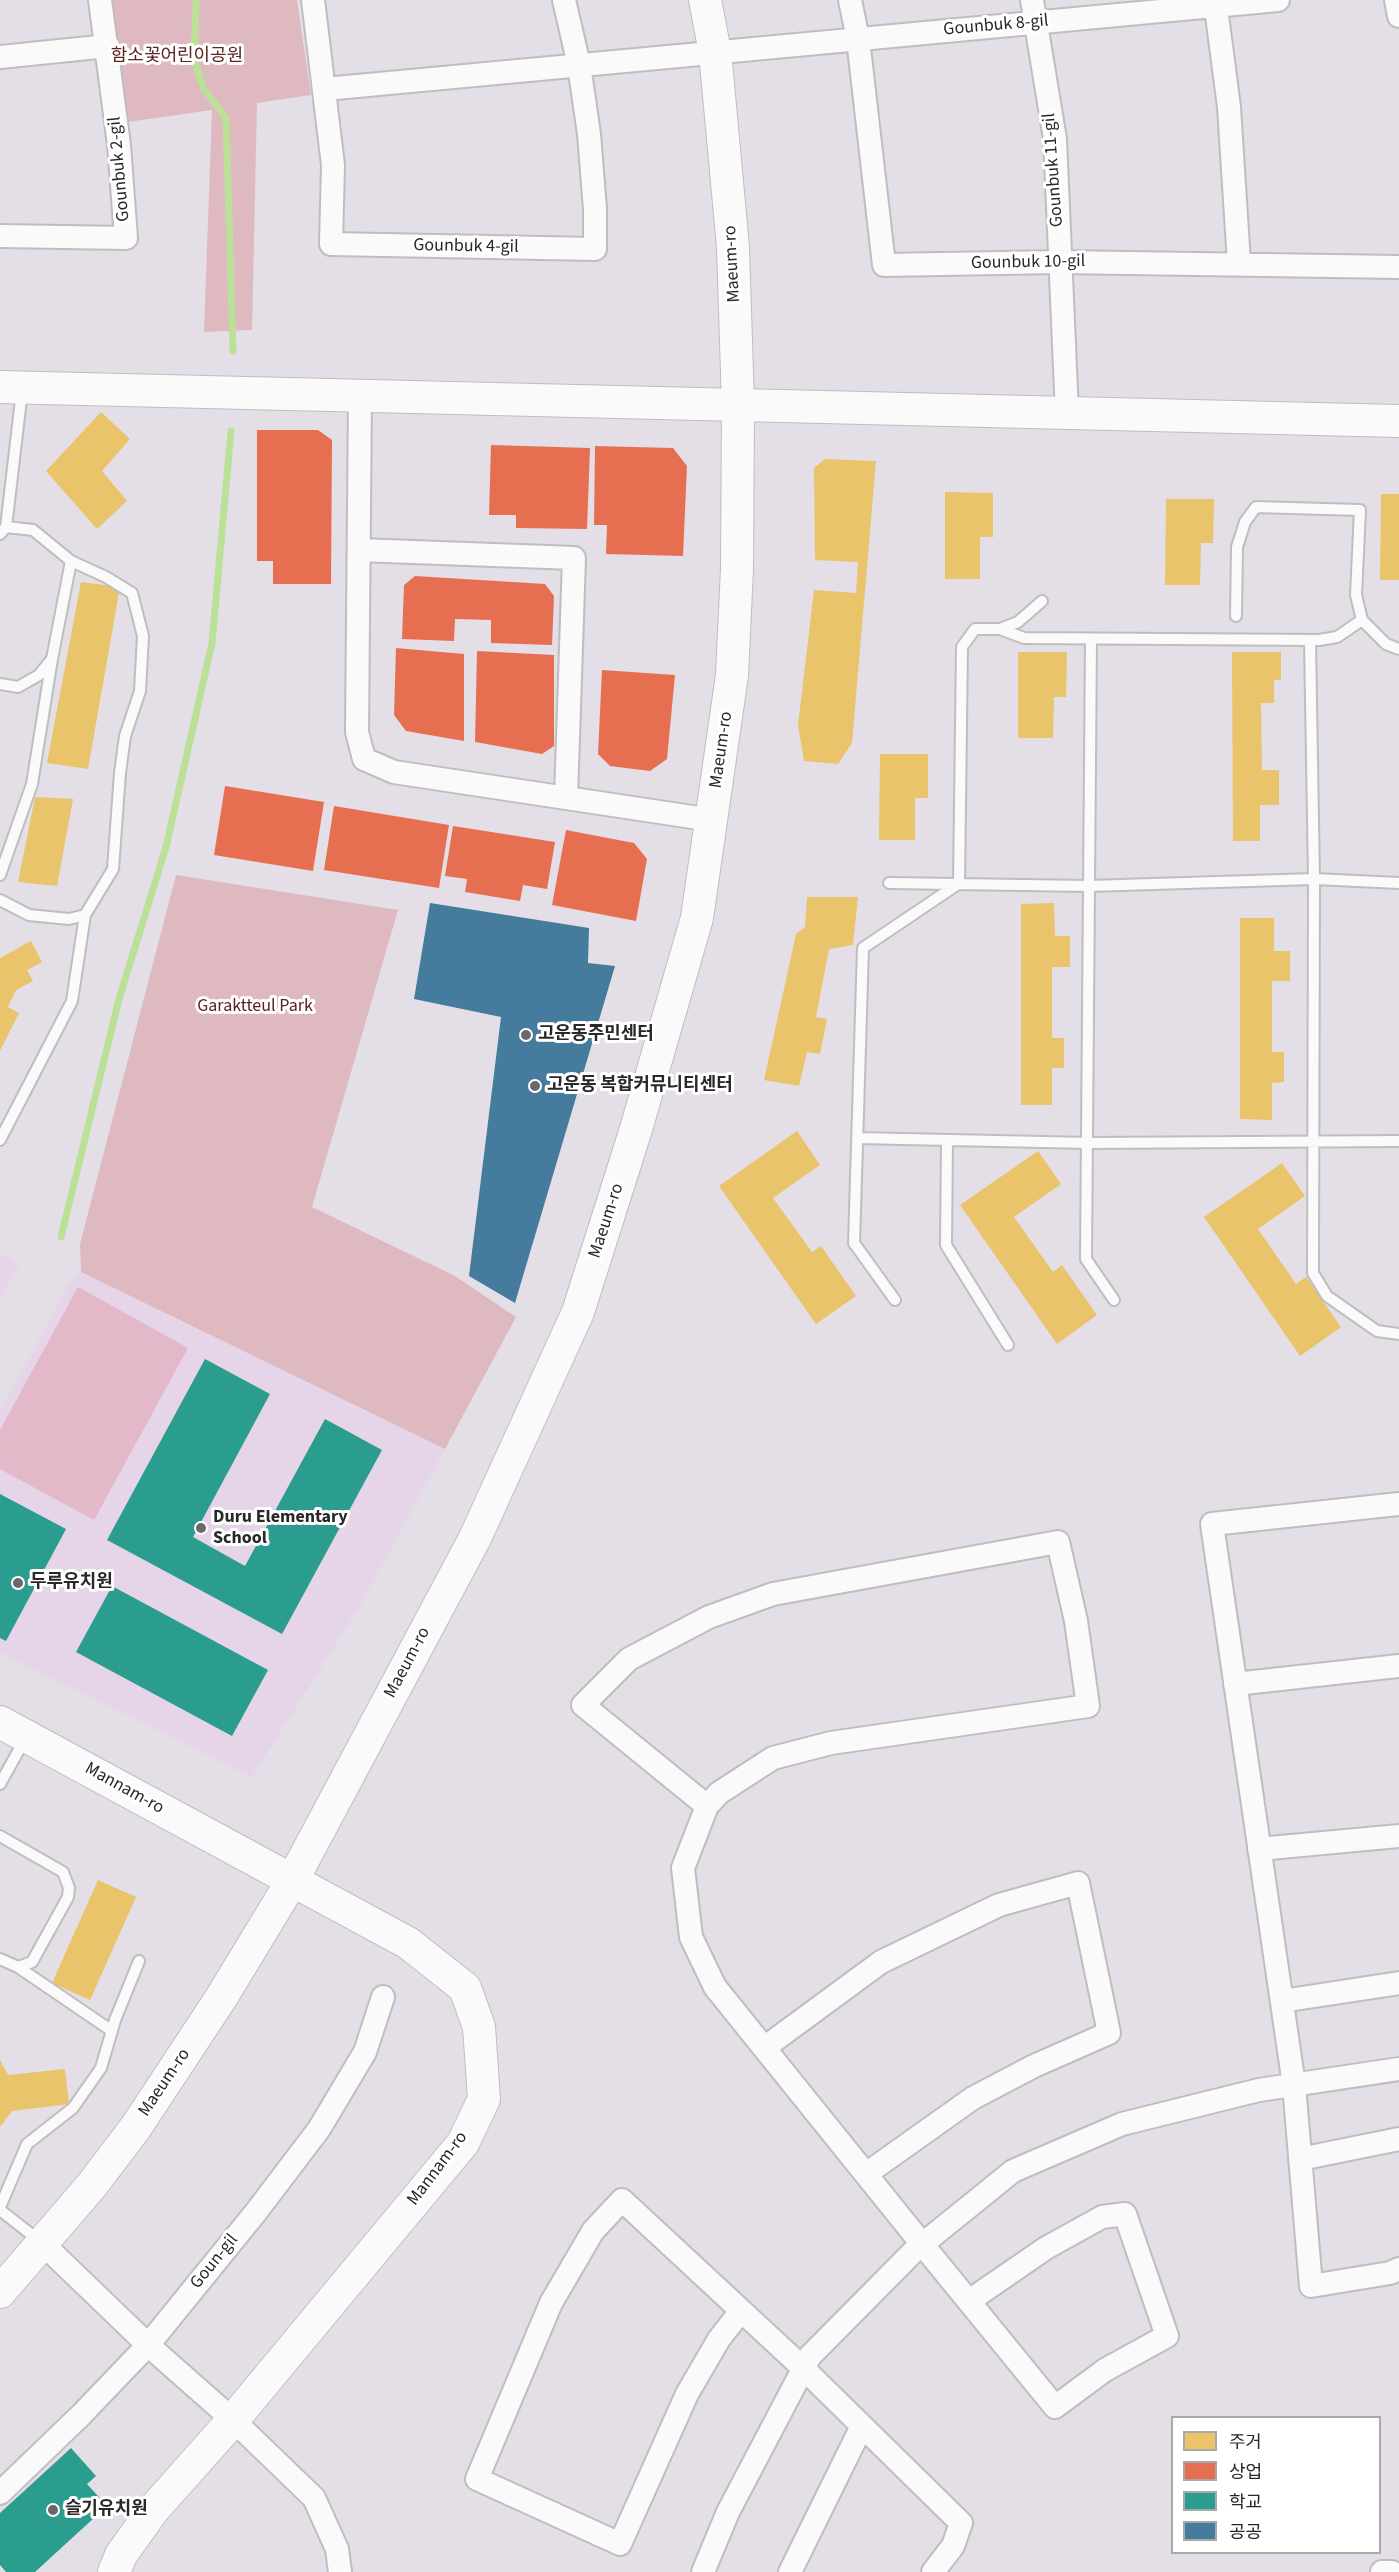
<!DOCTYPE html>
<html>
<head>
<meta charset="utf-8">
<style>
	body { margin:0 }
	#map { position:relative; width:1399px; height:2572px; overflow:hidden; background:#e4dee6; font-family:"Source Sans 3","Noto Sans KR",sans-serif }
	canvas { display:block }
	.legend { position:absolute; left:1171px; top:2416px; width:210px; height:138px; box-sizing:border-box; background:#fff; border:2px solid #a9a9a9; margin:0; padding:8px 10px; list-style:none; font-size:18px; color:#282828 }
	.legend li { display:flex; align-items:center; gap:12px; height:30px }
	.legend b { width:30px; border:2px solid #a9a9a9 }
</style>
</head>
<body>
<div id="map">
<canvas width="1399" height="2572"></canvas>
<ul class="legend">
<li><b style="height:16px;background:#e9c46a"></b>주거</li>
<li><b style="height:16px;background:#e76f51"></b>상업</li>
<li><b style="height:16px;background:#2a9d8f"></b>학교</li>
<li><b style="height:16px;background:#457b9d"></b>공공</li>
</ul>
</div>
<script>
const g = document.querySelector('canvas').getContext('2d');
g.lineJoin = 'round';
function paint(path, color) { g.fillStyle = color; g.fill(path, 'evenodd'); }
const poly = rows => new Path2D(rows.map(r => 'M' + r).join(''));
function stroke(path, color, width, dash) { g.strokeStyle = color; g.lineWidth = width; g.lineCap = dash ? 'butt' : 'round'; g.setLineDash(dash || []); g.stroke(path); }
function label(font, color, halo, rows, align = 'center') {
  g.font = font + ' "Source Sans 3","Noto Sans KR",sans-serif'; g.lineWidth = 6; g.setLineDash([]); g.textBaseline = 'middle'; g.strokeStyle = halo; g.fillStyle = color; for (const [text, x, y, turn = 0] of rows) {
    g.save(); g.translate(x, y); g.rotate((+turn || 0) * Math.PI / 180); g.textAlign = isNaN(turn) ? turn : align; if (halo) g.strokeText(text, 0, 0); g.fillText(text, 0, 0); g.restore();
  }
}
const education = poly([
	[0,1254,19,1264,0,1298],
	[81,1272,445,1449,360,1606,252,1777,0,1653,0,1411,75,1274]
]);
const green = poly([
	[111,0,297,0,311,95,257,103,252,330,204,332,212,110,128,122],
	[176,875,398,910,312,1207,455,1276,516,1317,445,1449,81,1272,80,1244]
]);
const pitch = poly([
	[78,1287,188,1348,94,1520,0,1469,0,1430]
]);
const homes = poly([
	[101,412,130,439,102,471,127,501,97,529,46,471],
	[825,459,876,461,852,743,838,764,804,761,798,725,814,590,856,593,858,562,815,560,814,468],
	[945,492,993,493,993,537,980,537,980,579,945,579],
	[1381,494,1399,494,1399,580,1380,580],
	[1166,499,1214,499,1213,543,1201,543,1200,585,1165,585],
	[81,582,120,587,88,769,47,763],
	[1018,652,1067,652,1066,697,1054,697,1053,738,1018,738],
	[1232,652,1281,652,1281,680,1274,680,1274,703,1261,703,1262,770,1279,770,1279,805,1260,805,1260,841,1233,841],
	[880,754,928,754,928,798,915,798,915,840,879,840],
	[35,797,73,799,57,886,18,882],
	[807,897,858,897,853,945,829,949,816,1017,827,1019,820,1054,807,1052,799,1086,764,1080,796,934,805,927],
	[1054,903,1055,936,1070,936,1070,967,1052,967,1052,1038,1064,1038,1064,1068,1052,1068,1052,1105,1021,1105,1021,904],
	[1240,918,1274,918,1274,951,1290,951,1290,981,1272,981,1272,1052,1284,1052,1284,1082,1272,1083,1272,1120,1240,1119],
	[31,941,42,962,27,970,33,981,16,990,8,1007,19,1013,0,1051,0,958],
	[797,1131,820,1165,773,1198,812,1252,821,1246,856,1296,816,1324,719,1186],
	[1038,1151,1061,1184,1014,1217,1053,1272,1062,1265,1097,1315,1057,1344,960,1205],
	[1282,1163,1305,1196,1258,1229,1296,1284,1306,1277,1341,1327,1300,1356,1204,1217],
	[98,1880,136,1897,90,2000,52,1983],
	[0,2060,8,2075,65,2069,69,2104,12,2111,0,2127]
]);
const shops = poly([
	[257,430,318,430,332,440,331,584,273,584,273,561,257,561],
	[491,445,590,448,587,529,516,528,516,515,489,515],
	[595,446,673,448,687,466,683,556,606,554,607,525,594,525],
	[415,576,545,584,554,596,552,645,491,643,491,620,455,619,454,641,402,639,404,585],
	[396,648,464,654,464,741,406,731,394,715],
	[477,651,554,655,554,746,542,754,475,742],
	[602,670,675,675,667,759,650,771,610,766,598,754],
	[225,786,324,802,313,871,214,855],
	[334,806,449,825,439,888,324,870],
	[453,826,555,842,547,889,523,885,520,901,465,892,467,879,445,876],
	[566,830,634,843,647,859,636,921,552,905]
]);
const schools = poly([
	[205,1359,270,1394,193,1537,245,1566,325,1419,382,1450,282,1634,107,1540],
	[0,1494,66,1529,6,1641,0,1638],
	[112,1586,268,1670,232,1736,76,1652],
	[71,2448,96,2476,87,2484,107,2506,35,2572,6,2572,0,2565,0,2513]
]);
const public = poly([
	[430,903,589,928,588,963,615,966,515,1303,469,1276,501,1017,414,999]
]);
const stream = poly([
	[196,0,194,60,204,89,226,118,233,351],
	[61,1237,119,999,166,847,212,643,231,431]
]);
const lane = poly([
	[6,527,22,391],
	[0,534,6,527,33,530,71,561,106,577,132,593,143,636,140,691,125,736,120,773,113,869,85,915,72,1001,0,1140],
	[1236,616,1237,547,1245,522,1256,507,1360,510,1356,595,1362,620,1386,644,1399,649],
	[1000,629,1024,638,1319,640,1337,637,1362,620],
	[1091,639,1086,1259,1114,1300],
	[1310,640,1314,879,1313,1273,1327,1296,1377,1331,1399,1334],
	[0,684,18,687,39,675,52,659,71,561],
	[0,875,32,784,52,659],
	[889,883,1089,886,1314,879,1399,883],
	[959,884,962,647,975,629,1000,629,1018,622,1042,601],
	[0,900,29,915,69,919,85,915],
	[857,1138,1089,1143,1399,1141],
	[947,1140,946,1245,1008,1345],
	[895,1300,854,1243,863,948,958,884],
	[0,1784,25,1739],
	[0,1836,63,1872,69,1888,68,1897,32,1962,18,1967,0,1959],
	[18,1967,112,2031],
	[0,2207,27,2144,73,2108,101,2068,115,2020,139,1961],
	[0,2210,41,2242]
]);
const street = poly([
	[313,0,333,165,331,244,595,249,595,209,589,134,579,65,564,0],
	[850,0,858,39,884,265,1060,262,1399,267],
	[1032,0,1055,139,1067,413],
	[1215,0,1229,107,1239,263],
	[1396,0,1399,16],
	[0,57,108,46],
	[325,89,1278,0],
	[0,236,126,238,119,145,100,0],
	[360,396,357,732,364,759,394,772,712,820],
	[359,550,574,558,566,797],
	[1399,1504,1212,1524,1294,2085,1311,2286,1390,2273,1399,2269],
	[1235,1684,1399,1666],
	[707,1806,719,1793,773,1758,831,1743,1088,1706,1076,1621,1058,1542,773,1594,709,1617,629,1659,583,1705,707,1806,683,1868,691,1937,715,1987,922,2244,1055,2407,1105,2370,1167,2336,1125,2214,1102,2217,1046,2248,969,2301],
	[1259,1849,1399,1836],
	[1282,2001,1399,1983],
	[764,2048,881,1962,999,1905,1078,1883,1109,2033,1034,2066,973,2098,866,2174],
	[1300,2159,1399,2139],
	[41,2242,148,2345,233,2420,314,2498,337,2549,340,2572],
	[741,2311,719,2339,687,2394,620,2544,477,2479,551,2303,593,2231,622,2200,803,2368,961,2523,953,2546,933,2572],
	[0,2493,81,2415,148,2345,256,2212,319,2129,365,2052,383,1997],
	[703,2572,728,2512,810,2356,914,2251,1013,2171,1122,2124,1259,2090,1399,2069],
	[790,2572,862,2426],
	[1382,2572,1392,2572]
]);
const secondary = poly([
	[0,387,1399,421],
	[0,1722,408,1943,465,1988,479,2027,484,2099,463,2143,233,2420,153,2510,121,2555,114,2572],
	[0,2292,92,2185,136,2127,221,1998,292,1881,475,1538,578,1312,636,1129,697,918,732,675,737,569,738,405,733,247,715,52,705,0]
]);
const markers = [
	[526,1035,6,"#6a686a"],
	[535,1086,6,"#6a686a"],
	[201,1528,6,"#6a686a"],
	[18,1583,6,"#6a686a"],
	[53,2510,6,"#6a686a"]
];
const streetNames = [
	["Gounbuk 8-gil",996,26,-5],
	["Gounbuk 2-gil",120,169,-95],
	["Gounbuk 11-gil",1054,170,-94],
	["Gounbuk 4-gil",466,247,1],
	["Gounbuk 10-gil",1028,263,-1],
	["Maeum-ro",733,264,-93],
	["Maeum-ro",722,750,-82],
	["Maeum-ro",607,1221,-72],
	["Maeum-ro",408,1663,-62],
	["Mannam-ro",124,1789,29],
	["Maeum-ro",165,2083,-56],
	["Mannam-ro",438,2169,-53],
	["Goun-gil",215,2262,-51]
];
const parkNames = [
	["함소꽃어린이공원",177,57],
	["Garaktteul Park",255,1007]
];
const poiNames = [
	["고운동주민센터",538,1035],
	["고운동 복합커뮤니티센터",547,1086],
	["Duru Elementary",213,1518],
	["School",213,1539],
	["두루유치원",30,1583],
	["슬기유치원",65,2510]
];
paint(education, '#e6d4e8');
paint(green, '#dfb9c0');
paint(pitch, '#e3b8c8');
paint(homes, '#e9c46a');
paint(shops, '#e76f51');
paint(schools, '#2a9d8f');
paint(public, '#457b9d');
stroke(stream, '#bbe198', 7);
stroke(lane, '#bebebf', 14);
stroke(street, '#bebebf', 26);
stroke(secondary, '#bebebf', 34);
stroke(lane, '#fbfafb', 10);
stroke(street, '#fbfafb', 22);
stroke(secondary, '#fbfafb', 32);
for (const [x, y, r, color] of markers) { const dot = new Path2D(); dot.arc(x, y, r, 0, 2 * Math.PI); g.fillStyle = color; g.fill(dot); stroke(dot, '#fff', 2); }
label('18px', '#282828', '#fff', streetNames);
label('18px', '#5d231f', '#fff', parkNames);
label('bold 18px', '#282828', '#fff', poiNames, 'left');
</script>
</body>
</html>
